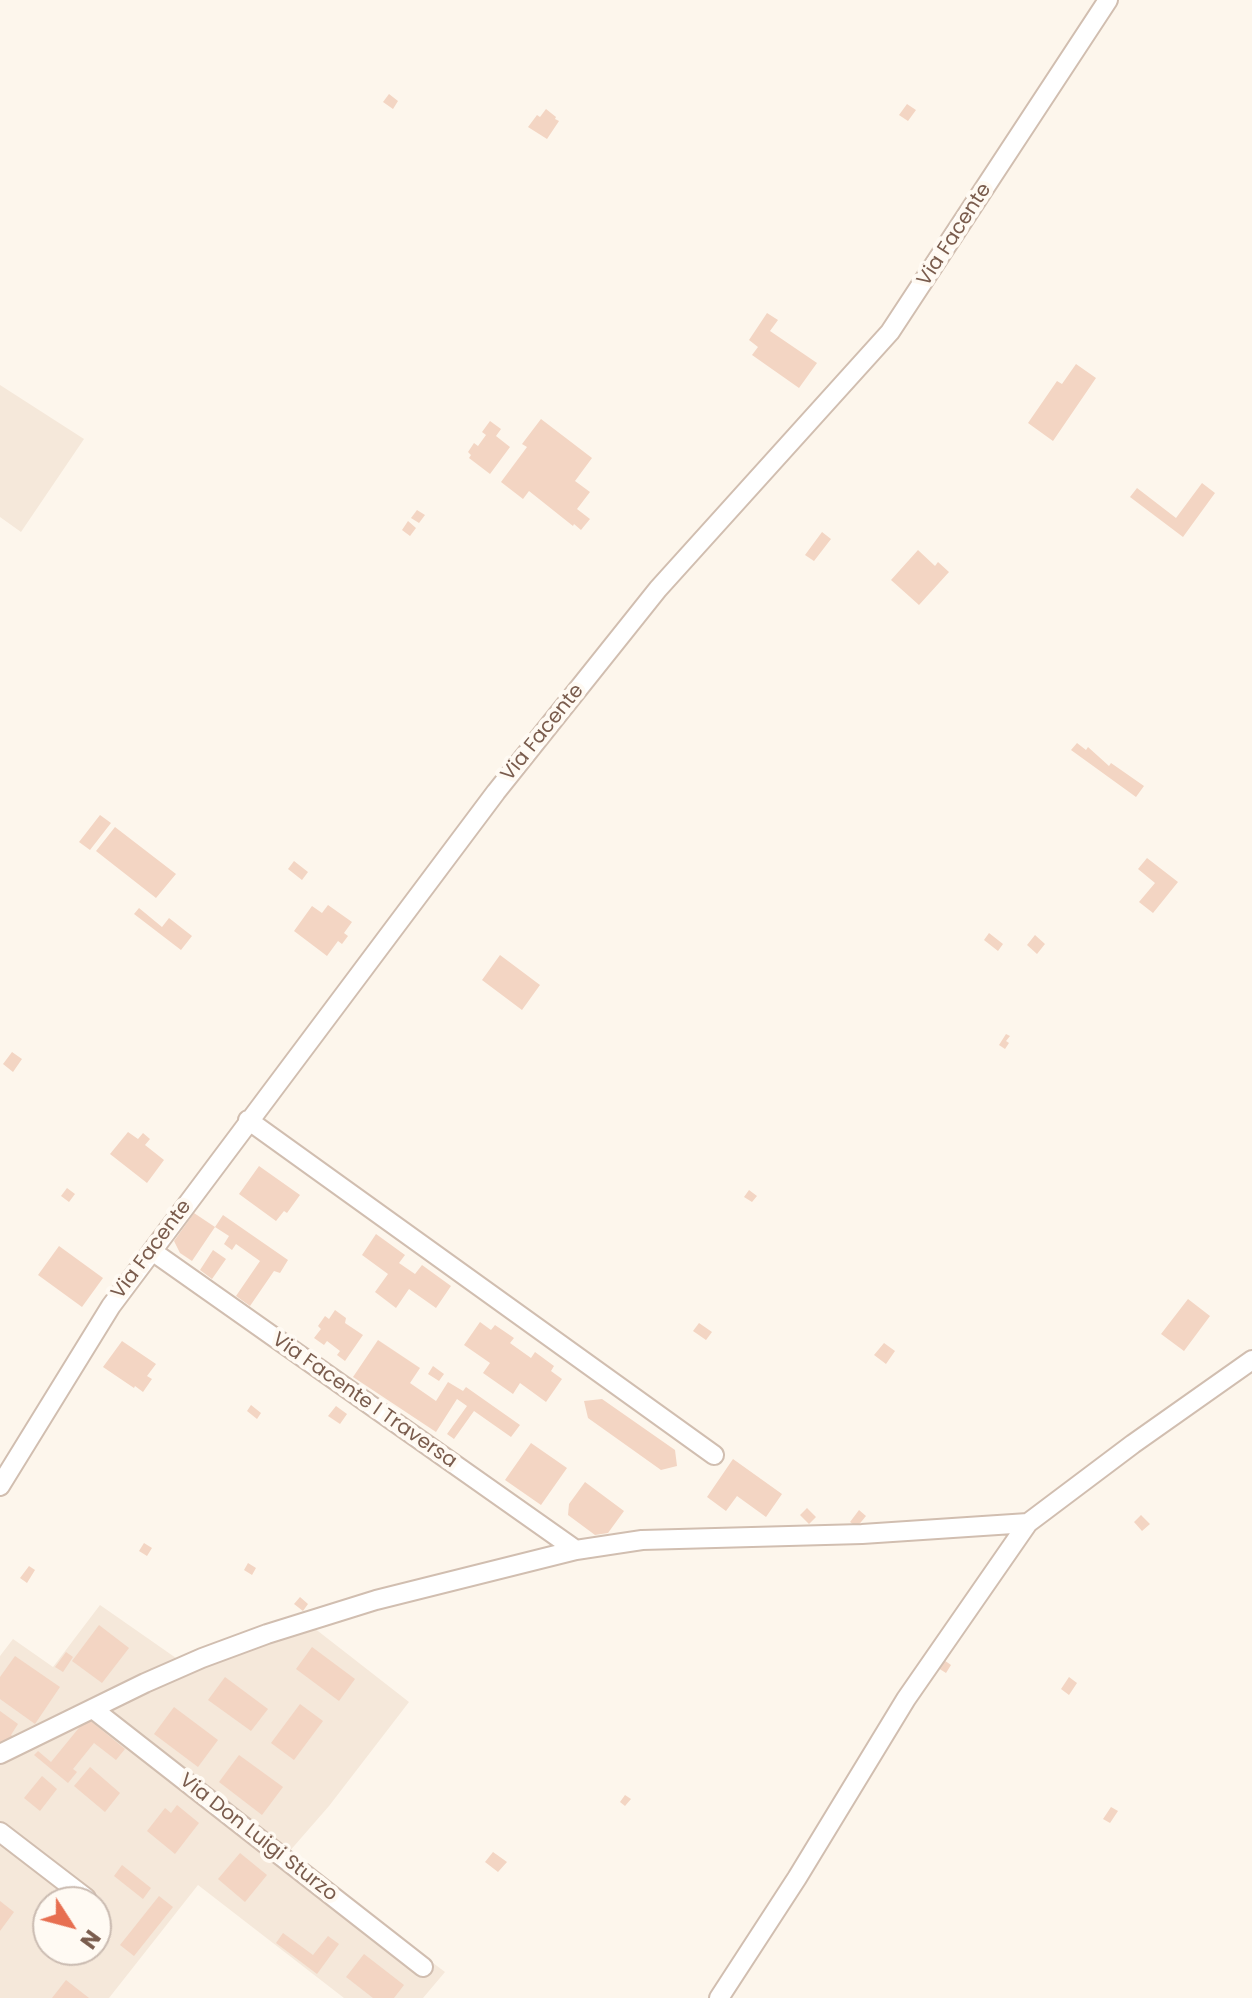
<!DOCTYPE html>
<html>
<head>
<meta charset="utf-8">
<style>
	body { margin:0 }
	#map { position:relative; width:1252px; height:1998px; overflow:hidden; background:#fdf6ec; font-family:Poppins,sans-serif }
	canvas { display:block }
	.north { position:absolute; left:32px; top:1886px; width:80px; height:80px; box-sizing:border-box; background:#fffaf3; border:2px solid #cabbb1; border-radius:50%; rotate:126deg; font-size:22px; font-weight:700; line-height:32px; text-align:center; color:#7a5c4d }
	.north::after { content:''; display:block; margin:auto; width:28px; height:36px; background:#e76f51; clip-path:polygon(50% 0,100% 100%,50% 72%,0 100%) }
</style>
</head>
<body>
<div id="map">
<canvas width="1252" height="1998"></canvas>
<div class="north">N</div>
</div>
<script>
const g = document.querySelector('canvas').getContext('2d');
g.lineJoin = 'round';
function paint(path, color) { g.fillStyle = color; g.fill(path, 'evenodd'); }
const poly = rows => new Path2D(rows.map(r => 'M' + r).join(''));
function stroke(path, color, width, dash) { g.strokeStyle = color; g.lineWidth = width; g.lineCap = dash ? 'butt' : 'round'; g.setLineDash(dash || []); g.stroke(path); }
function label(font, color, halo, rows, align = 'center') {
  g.font = font + ' Poppins,sans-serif'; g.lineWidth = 8; g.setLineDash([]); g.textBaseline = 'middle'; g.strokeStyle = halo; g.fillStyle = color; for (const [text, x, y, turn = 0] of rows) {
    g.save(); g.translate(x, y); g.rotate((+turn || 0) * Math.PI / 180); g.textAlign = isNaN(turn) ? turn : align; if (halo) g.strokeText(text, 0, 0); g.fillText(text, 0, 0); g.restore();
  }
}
const residential = poly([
	[0,385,84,439,21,532,0,517],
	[100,1605,176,1658,181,1659,300,1617,409,1702,329,1806,288,1853,445,1972,423,1998,344,1998,198,1885,109,1998,0,1998,0,1656,13,1639,53,1667],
	[48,1902,96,1902,96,1950,48,1950]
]);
const building = poly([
	[389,94,398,101,393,109,383,102],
	[907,104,916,110,908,121,899,115],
	[546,109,556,117,555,119,559,121,547,139,528,127,537,115,540,117],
	[767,313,778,320,770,331,817,363,799,388,752,355,758,347,749,340],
	[1076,364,1096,378,1053,441,1028,423,1057,381,1062,384],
	[541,419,592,458,575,481,590,492,577,509,590,519,581,530,574,524,573,526,529,491,523,499,501,482,527,447,522,444],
	[490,421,501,429,496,436,510,447,490,474,469,458,471,455,468,452,474,443,478,446,486,435,482,432],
	[1202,483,1215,493,1183,537,1130,497,1137,488,1176,518],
	[417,510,425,515,419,523,411,518],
	[408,521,416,528,410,536,402,530],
	[822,532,831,539,814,561,805,555],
	[918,550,935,566,938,562,949,572,919,605,891,580],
	[1077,743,1086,750,1088,747,1109,766,1111,763,1144,786,1136,797,1071,750],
	[100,815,111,823,90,850,79,842],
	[115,827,176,874,156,898,96,851],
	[1147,858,1178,882,1153,913,1139,902,1155,883,1138,869],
	[294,861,308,872,302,880,288,869],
	[328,905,352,922,344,933,348,936,342,944,338,941,327,956,294,931,312,906,322,913],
	[139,908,162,927,169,918,192,936,181,950,134,914],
	[989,933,1003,944,998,951,984,940],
	[1035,935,1045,944,1037,954,1027,945],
	[500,955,540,985,522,1010,482,980],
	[1006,1034,1010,1036,1006,1041,1009,1043,1005,1049,999,1045],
	[12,1052,22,1059,13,1072,3,1064],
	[128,1132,138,1139,143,1133,150,1139,145,1145,164,1160,147,1183,110,1154],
	[259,1166,300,1195,287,1213,284,1211,276,1221,239,1194],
	[67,1188,75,1194,69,1202,61,1196],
	[749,1190,757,1196,752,1202,744,1197],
	[194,1213,215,1227,192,1261,180,1253,174,1241],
	[223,1215,288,1260,280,1273,274,1271,250,1306,236,1296,260,1261,236,1244,232,1250,224,1244,229,1236,215,1227],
	[376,1234,405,1255,399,1263,415,1274,422,1265,451,1286,436,1308,409,1289,396,1308,375,1292,388,1274,362,1255],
	[59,1246,103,1278,82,1307,38,1275],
	[213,1250,226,1259,212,1279,200,1270],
	[1188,1299,1210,1316,1184,1351,1161,1334],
	[335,1310,346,1318,345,1323,363,1335,345,1361,337,1355,340,1351,327,1341,324,1345,314,1338,321,1329,318,1326,325,1316,329,1319],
	[480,1322,491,1330,495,1325,514,1338,510,1343,531,1358,535,1352,554,1366,551,1371,562,1379,546,1402,520,1383,513,1394,483,1373,490,1363,464,1345],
	[699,1323,712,1332,706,1340,693,1331],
	[378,1340,420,1368,410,1383,436,1401,448,1382,463,1391,466,1387,520,1425,511,1437,474,1411,454,1439,447,1434,467,1406,457,1399,436,1432,353,1377],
	[122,1341,156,1364,147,1376,152,1379,143,1392,135,1386,134,1388,103,1367],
	[884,1343,895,1351,886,1364,874,1355],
	[433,1366,444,1374,439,1381,428,1374],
	[602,1399,675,1450,677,1466,661,1470,588,1418,584,1401],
	[251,1405,261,1413,257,1419,247,1411],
	[336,1406,347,1414,340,1424,328,1416],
	[531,1443,567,1468,541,1505,505,1480],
	[733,1459,782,1494,766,1517,737,1496,726,1511,707,1497],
	[585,1482,624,1511,608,1533,595,1535,568,1515,569,1504],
	[807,1508,816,1517,809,1524,800,1515],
	[859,1510,866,1516,857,1527,850,1522],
	[1141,1515,1150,1524,1142,1531,1134,1522],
	[144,1543,152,1548,147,1556,139,1551],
	[248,1563,256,1568,252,1575,244,1570],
	[29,1566,35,1570,27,1583,20,1578],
	[300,1597,308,1604,303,1611,294,1604],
	[99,1625,129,1648,102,1683,72,1661],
	[312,1647,355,1679,339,1701,296,1669],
	[66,1652,73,1657,63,1672,55,1667],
	[15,1656,60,1687,35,1724,0,1699,0,1677],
	[944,1660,951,1665,946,1673,938,1668],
	[225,1677,268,1709,251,1731,208,1700],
	[1069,1677,1077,1683,1069,1695,1061,1689],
	[300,1704,323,1721,294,1760,271,1743],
	[174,1707,218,1740,198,1767,154,1734],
	[0,1711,18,1724,11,1735,18,1740,0,1750],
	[87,1718,125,1749,116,1760,94,1743,73,1769,77,1772,68,1783,34,1755,38,1751,51,1762],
	[239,1755,283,1787,262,1815,219,1782],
	[90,1767,120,1793,105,1812,74,1786],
	[42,1776,57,1789,40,1811,24,1798],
	[625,1795,631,1799,625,1806,620,1802],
	[177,1805,199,1823,175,1854,147,1831,165,1808,171,1813],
	[1111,1807,1118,1811,1110,1823,1103,1819],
	[493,1852,507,1862,498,1872,485,1862],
	[240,1853,267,1875,245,1902,218,1879],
	[122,1865,151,1888,143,1899,114,1876],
	[159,1896,173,1907,134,1956,120,1945],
	[0,1901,14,1912,0,1931],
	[283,1933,313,1955,328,1936,339,1944,317,1974,276,1943],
	[364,1954,404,1985,394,1998,373,1998,346,1977],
	[66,1980,89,1998,52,1998]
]);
const street = poly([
	[248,1120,714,1455],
	[152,1251,576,1550],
	[0,1486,111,1306,496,792,658,589,890,332,1108,0],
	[93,1709,423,1967],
	[0,1754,145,1683,202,1658,267,1634,376,1600,576,1550,642,1540,862,1534,1028,1523,1133,1444,1252,1360],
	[0,1832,86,1898],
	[719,1998,797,1878,906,1699,1028,1523]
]);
const streetNames = [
	["Via Facente",955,235,-57],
	["Via Facente",543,733,-51],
	["Via Facente",152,1250,-53],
	["Via Facente I Traversa",364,1401,35],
	["Via Don Luigi Sturzo",258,1838,38]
];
paint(residential, '#f5e8da');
paint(building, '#f3d5c3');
stroke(street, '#d1beb0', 22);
stroke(street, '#fff', 18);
label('20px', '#7a5c4d', '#fffaf3', streetNames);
</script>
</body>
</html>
